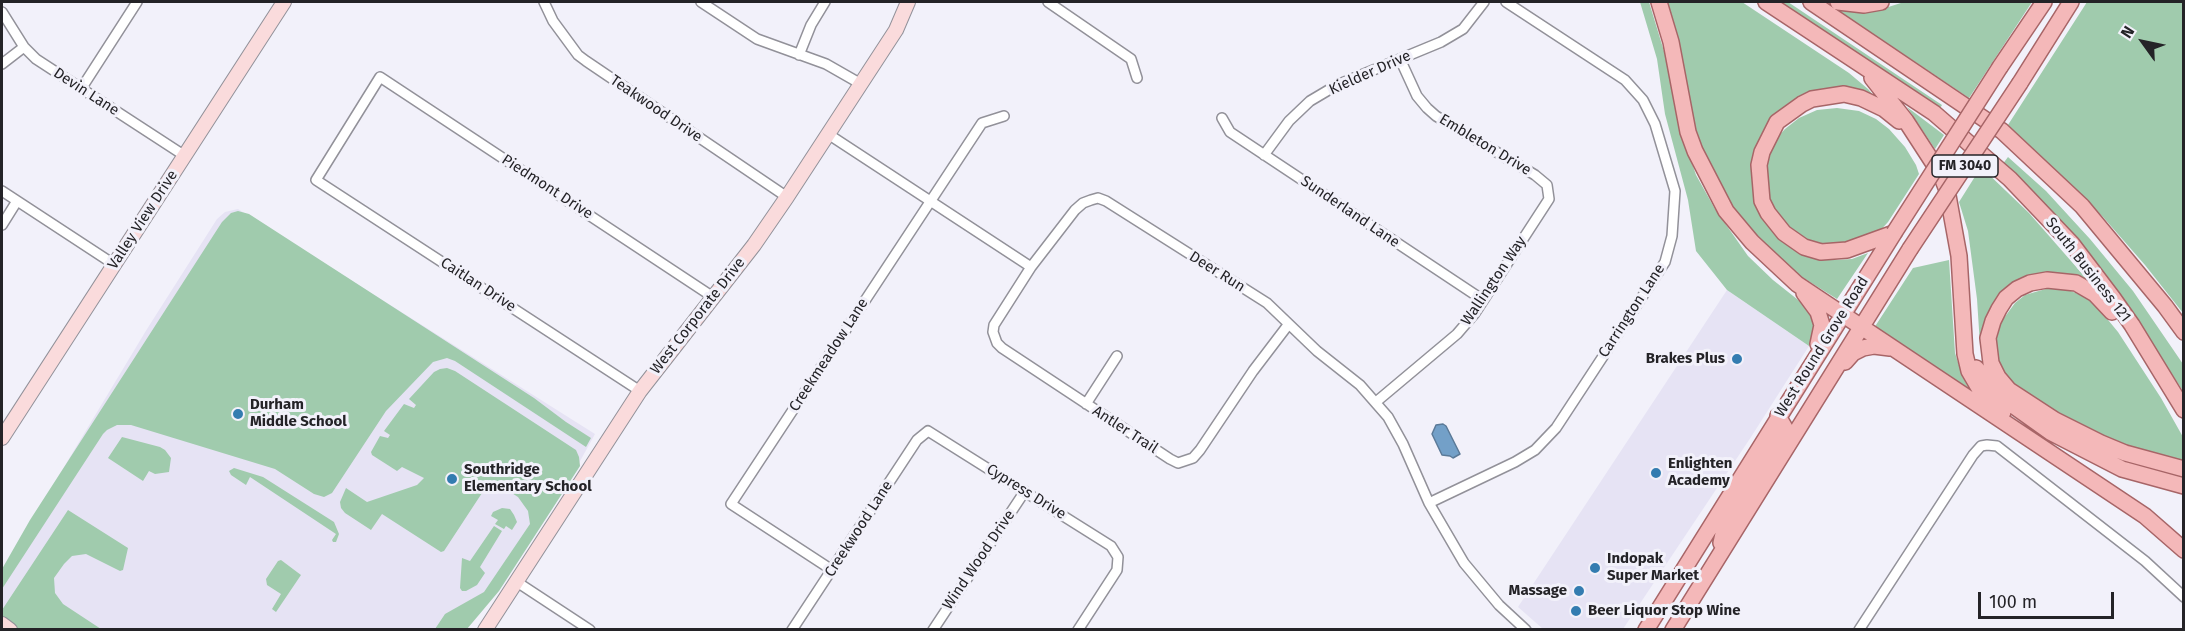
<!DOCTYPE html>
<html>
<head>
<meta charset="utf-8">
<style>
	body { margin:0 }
	#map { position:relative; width:2185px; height:631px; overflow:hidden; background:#f2f1fa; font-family:"Fira Sans",sans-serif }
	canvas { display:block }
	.frame { position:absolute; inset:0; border:3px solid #242327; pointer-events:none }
	.north { position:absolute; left:2113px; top:12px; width:60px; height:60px; -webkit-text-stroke:4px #f2f1fa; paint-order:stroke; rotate:303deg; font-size:16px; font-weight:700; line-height:24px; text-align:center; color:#242327 }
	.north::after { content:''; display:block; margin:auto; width:21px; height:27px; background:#242327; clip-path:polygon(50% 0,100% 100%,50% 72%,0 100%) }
	.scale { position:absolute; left:1978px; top:592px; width:136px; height:27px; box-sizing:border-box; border:3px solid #242327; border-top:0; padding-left:8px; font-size:18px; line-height:21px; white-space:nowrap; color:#242327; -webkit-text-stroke:4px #f2f1fa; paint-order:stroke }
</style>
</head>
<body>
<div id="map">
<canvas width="2185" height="631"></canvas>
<div class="frame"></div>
<div class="north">N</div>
<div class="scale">100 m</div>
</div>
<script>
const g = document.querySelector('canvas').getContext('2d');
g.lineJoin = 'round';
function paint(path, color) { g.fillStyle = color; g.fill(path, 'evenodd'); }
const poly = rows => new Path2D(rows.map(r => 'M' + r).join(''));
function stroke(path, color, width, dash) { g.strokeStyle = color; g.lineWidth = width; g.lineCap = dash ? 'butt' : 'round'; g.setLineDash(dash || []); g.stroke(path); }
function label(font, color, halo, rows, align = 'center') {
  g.font = font + ' "Fira Sans",sans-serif'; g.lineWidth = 6; g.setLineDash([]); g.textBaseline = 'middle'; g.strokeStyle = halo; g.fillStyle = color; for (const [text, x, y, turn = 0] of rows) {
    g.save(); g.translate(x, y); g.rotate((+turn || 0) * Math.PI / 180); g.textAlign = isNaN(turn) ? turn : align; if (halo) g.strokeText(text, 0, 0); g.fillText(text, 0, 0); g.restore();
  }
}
const built = poly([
	[238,209,595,434,579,463,464,629,34,629,2,609,2,570,147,329,217,219,225,212],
	[1727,290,1809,346,1751,437,1623,629,1543,629,1518,607]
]);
const green = poly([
	[1640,2,1649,2,1670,71,1684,139,1696,175,1715,209,1748,256,1773,280,1807,307,1816,320,1815,337,1809,346,1727,290,1696,251,1688,200,1665,114,1657,59],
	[1664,2,1742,2,1849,73,1868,89,1898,123,1851,98,1797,105,1759,147,1766,221,1775,235,1797,251,1818,258,1835,260,1852,259,1868,253,1837,299,1794,272,1751,230,1733,209,1704,151,1694,126],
	[1778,2,1788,2,1942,105,1939,110],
	[1904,2,2032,2,1969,98,1833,7,1879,10],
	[2087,2,2183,2,2183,313,2145,265,2103,217,2058,173,2006,128],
	[1907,107,1944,135,1935,149],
	[1837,108,1859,111,1876,119,1889,129,1905,147,1916,165,1919,174,1888,222,1878,233,1851,247,1817,247,1785,228,1766,195,1764,174,1768,154,1775,140,1785,129,1799,118,1817,110],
	[2008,157,2046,191,2090,239,2133,291,2183,364,2183,391,2118,293,2002,165],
	[1981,167,2029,213,2092,285,2022,282,1982,346,1980,345,1977,299,1968,231,1959,202],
	[238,211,249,214,534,398,566,422,591,438,586,447,455,361,447,358,433,362,386,411,332,493,324,497,314,494,275,469,131,425,117,425,107,430,103,434,2,589,2,569,30,520,222,222,231,213],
	[1949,260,1955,353,1963,378,1976,401,1874,328,1913,268],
	[2049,288,2063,288,2086,297,2094,303,2118,332,2161,398,2183,437,2183,467,2130,454,2009,386,1995,360,1996,329,2015,303,2025,295],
	[447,368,455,371,576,450,579,457,580,466,499,591,467,629,435,629,445,614,484,592,530,524,528,511,518,497,504,488,488,488,482,493,444,551,441,552,382,514,371,530,345,513,341,508,340,502,346,488,367,502,417,485,424,478,402,467,397,471,372,455,371,452,380,436,388,438,390,435,384,431,404,404,414,408,416,405,409,399,434,372,440,369],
	[122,437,160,447,165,450,171,458,169,472,155,474,149,471,143,481,108,458],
	[234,468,263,477,334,522,339,534,336,542,333,542,332,540,336,534,250,477,246,485,231,475,229,471],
	[502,508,510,509,514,515,517,522,512,530,506,526,504,529,495,524,498,520,491,516,493,512],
	[68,510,128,548,123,570,120,571,86,554,72,556,64,564,54,578,55,593,63,604,101,629,17,629,3,619,2,610],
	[494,526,502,531,480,567,485,573,477,585,466,591,462,591,460,588,462,558,470,561],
	[281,560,301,575,276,612,272,609,281,594,267,585,266,579,278,561]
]);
const water = poly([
	[1443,424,1446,426,1460,454,1453,458,1450,456,1442,455,1432,434,1436,425,1443,424]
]);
const street = poly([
	[544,2,553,21,578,55,586,61,787,197],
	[701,2,757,39,826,64,861,84],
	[1048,2,1131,59,1137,78],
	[2,12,24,47,36,59,185,156],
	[799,55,811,25,825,2],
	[2,64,24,47],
	[81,89,137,2],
	[1222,118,1230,132,1483,300],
	[828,134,1031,267],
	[1264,155,1289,121,1310,101,1337,85,1441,42,1463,29,1484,2],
	[2,191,115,265],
	[2,225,17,201],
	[1288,325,1253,371,1200,450,1193,458,1178,463,1170,459,1002,348,997,343,993,332,994,325,1031,267,1075,210,1083,203,1091,200,1098,198,1106,201,1267,303,1317,351,1360,385,1388,417,1403,444,1429,503,1464,563,1499,605,1526,630],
	[640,391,316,180,380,77,713,297],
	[1376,402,1457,334,1475,313,1549,199,1547,185,1535,175,1436,116,1427,108,1417,96,1400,59],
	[1086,404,1117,356],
	[1429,503,1515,462,1535,450,1556,428,1665,262,1672,236,1675,191,1655,124,1643,100,1625,80,1506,2],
	[832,570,731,504,982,123,1004,116],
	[517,582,590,630],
	[792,630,917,440,928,431,1111,546,1118,557,1117,570,1078,630],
	[933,630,1025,491],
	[1859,630,1973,455,1981,446,1987,445,1997,446,2145,561,2184,597]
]);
const secondary = poly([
	[2,438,284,2],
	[2,624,10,630],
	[485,630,640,391,754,245,787,197,896,30,908,2]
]);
const primary = poly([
	[1659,2,1671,42,1688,132,1695,151,1726,211,1752,242,1797,284,2145,516,2184,550],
	[1766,2,1934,113,2010,179,2072,244,2113,298,2132,325,2184,410],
	[1811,2,2002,131,2082,206,2165,306,2184,332],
	[1838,2,1864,5,1881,2],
	[2000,67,2044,2],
	[1872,78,1906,121,1941,175,1947,190,1959,256,1965,354,1969,371,1980,390,2003,412],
	[2020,83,2071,2],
	[1894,233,1847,250,1821,252,1804,247,1784,233,1768,213,1762,201,1759,165,1762,152,1777,122,1802,104,1812,99,1844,94,1861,98,1884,109,1899,121],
	[1804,293,1818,312,1822,325,1818,344],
	[2112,312,2095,294,2076,283,2047,280,2030,283,2017,289,2006,298,1999,309,1993,321,1988,338,1991,363,1998,377,2009,390,2055,420,2101,443,2125,453,2184,469],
	[1845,362,1853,353,1863,348,1874,346,1890,348],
	[1976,368,2001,397,2050,432,2122,469,2184,486],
	[1721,543,1726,521,1785,428,1778,416],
	[1646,630,1894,233],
	[1673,630,1910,249]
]);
const primaryBridge = poly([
	[1894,233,2000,67],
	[1910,249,2020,83]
]);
const markers = [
	[1737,359,6,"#337cb0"],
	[238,414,6,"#337cb0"],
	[1656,473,6,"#337cb0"],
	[452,479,6,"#337cb0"],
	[1595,568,6,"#337cb0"],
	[1579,591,6,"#337cb0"],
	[1576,611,6,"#337cb0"]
];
const shields = [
	[1965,166,66]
];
const shieldNames = [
	["FM 3040",1965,166]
];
const streetNames = [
	["Kielder Drive",1370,73,-24],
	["Devin Lane",86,92,33],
	["Teakwood Drive",656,109,34],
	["Embleton Drive",1485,145,31],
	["Piedmont Drive",547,187,33],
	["Sunderland Lane",1350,212,34],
	["Valley View Drive",143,220,-57],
	["South Business 121",2088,270,52],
	["Deer Run",1217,272,32],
	["Wallington Way",1494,281,-56],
	["Caitlan Drive",478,285,33],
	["Carrington Lane",1632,311,-57],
	["West Corporate Drive",698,316,-52],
	["West Round Grove Road",1822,347,-58],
	["Creekmeadow Lane",829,355,-57],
	["Antler Trail",1125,430,33],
	["Cypress Drive",1026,492,32],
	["Creekwood Lane",859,529,-57],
	["Wind Wood Drive",979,560,-56]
];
const poiNames = [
	["Brakes Plus",1725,359,"right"],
	["Durham",250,405],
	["Middle School",250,422],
	["Enlighten",1668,464],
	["Academy",1668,481],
	["Southridge",464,470],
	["Elementary School",464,487],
	["Indopak",1607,559],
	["Super Market",1607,576],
	["Massage",1567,591,"right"],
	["Beer Liquor Stop Wine",1588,611]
];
paint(built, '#e6e3f4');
paint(green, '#a0cbad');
paint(water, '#73a0c8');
stroke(water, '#5b7a98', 1.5);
stroke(street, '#929199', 12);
stroke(secondary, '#929199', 16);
stroke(primary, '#a76567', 18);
stroke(street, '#fff', 9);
stroke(secondary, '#fadbdc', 14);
stroke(primary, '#f4b8b9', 15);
stroke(primaryBridge, '#a76567', 18, []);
stroke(primaryBridge, '#f4b8b9', 15);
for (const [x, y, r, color] of markers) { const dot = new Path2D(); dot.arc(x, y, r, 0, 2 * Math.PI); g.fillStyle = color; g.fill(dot); stroke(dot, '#f2f1fa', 2); }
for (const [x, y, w] of shields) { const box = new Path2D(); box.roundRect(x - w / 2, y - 11, w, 22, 4.5); g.fillStyle = '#f2f1fa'; g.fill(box); stroke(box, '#242327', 1.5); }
label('bold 14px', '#242327', null, shieldNames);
label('15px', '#242327', '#f2f1fa', streetNames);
label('bold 15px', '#242327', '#f2f1fa', poiNames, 'left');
</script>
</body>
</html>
